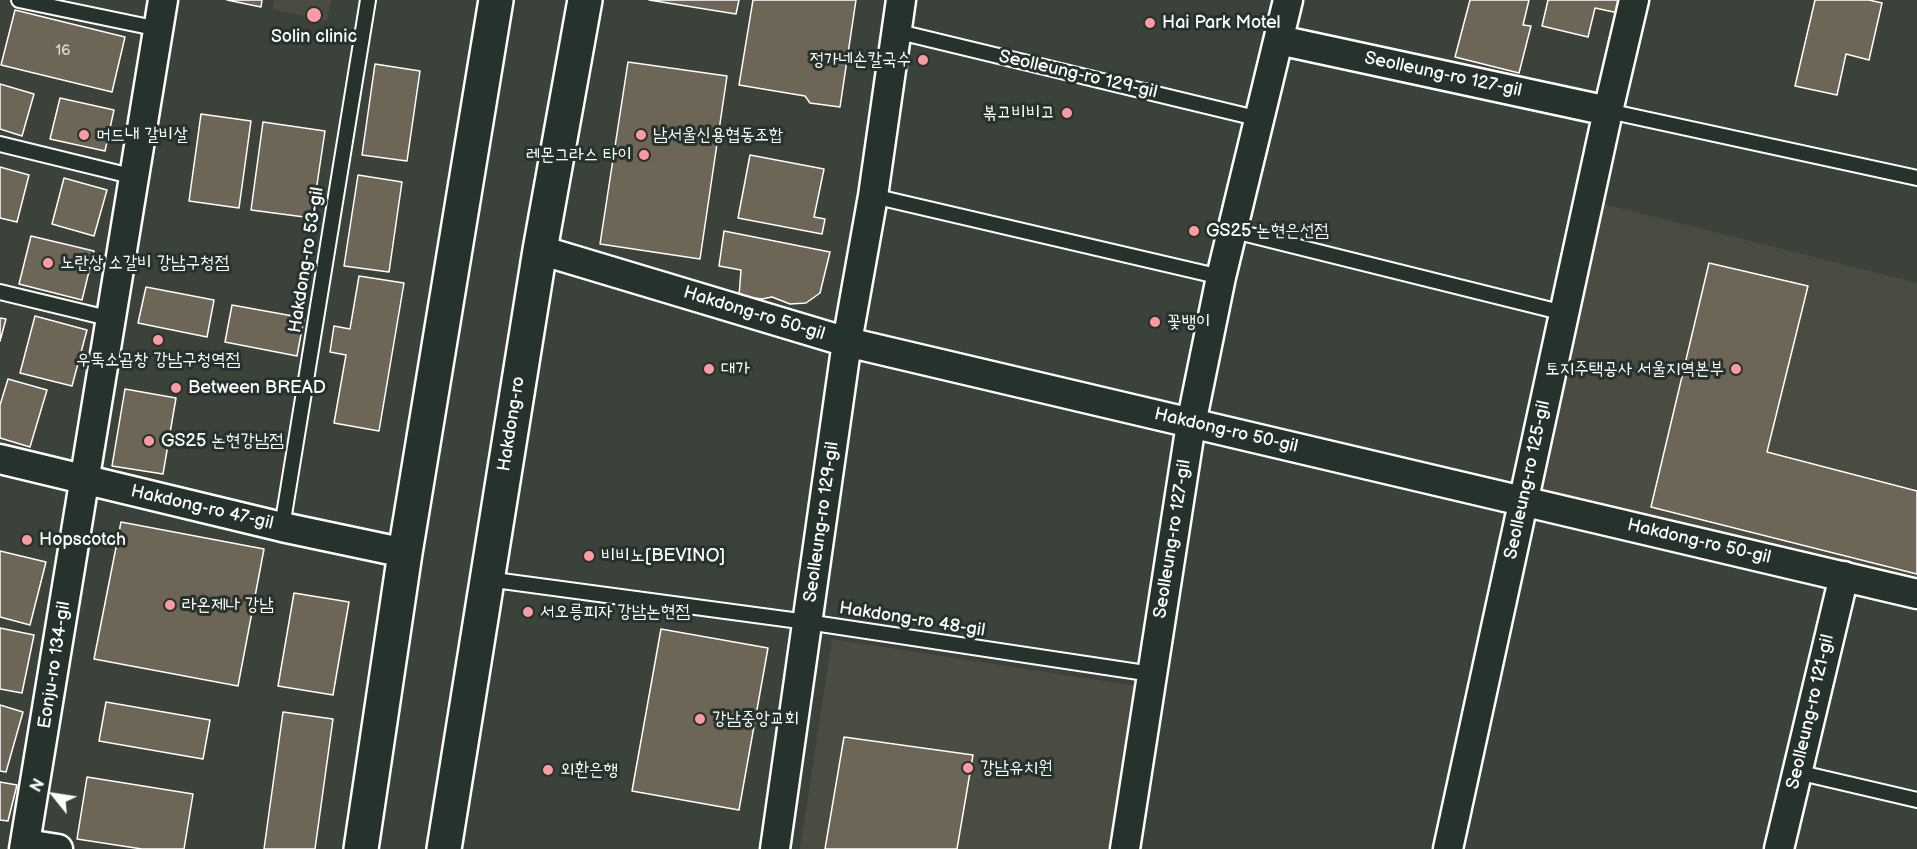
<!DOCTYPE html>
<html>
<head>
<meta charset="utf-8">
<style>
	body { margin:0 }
	#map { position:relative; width:1917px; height:849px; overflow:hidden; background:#3b4239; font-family:"Balsamiq Sans",sans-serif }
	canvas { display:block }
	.north { position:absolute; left:24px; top:765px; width:60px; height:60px; -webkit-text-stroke:4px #26332d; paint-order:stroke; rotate:300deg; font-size:16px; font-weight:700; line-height:24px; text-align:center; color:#fff }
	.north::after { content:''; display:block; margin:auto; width:21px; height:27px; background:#fff; clip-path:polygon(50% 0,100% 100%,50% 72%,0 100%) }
</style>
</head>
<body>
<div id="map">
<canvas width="1917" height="849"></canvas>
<div class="north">N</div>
</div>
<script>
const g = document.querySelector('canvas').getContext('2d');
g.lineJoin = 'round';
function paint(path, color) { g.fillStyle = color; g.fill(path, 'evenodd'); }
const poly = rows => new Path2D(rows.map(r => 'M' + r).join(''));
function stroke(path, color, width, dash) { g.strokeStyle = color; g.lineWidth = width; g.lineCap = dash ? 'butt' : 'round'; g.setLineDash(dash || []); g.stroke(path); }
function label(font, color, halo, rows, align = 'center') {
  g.font = font + ' "Balsamiq Sans","Poor Story",sans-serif'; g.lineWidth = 6; g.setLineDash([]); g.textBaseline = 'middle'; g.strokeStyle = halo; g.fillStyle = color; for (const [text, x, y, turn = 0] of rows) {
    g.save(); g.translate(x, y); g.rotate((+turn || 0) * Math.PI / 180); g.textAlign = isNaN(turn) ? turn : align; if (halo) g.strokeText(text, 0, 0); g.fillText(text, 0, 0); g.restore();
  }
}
const built = poly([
	[274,0,331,0,327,21,272,9],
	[1603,204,1917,283,1917,581,1539,491],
	[832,639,1137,686,1111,849,800,849]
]);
const building = poly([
	[227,0,262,0,261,7,227,0],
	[649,0,739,0,736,14,649,0],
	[753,0,856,0,840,107,810,103,805,96,739,85,753,0],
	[1470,0,1529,0,1523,25,1531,26,1519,73,1455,57,1470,0],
	[1548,0,1627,0,1623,14,1595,8,1588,37,1542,26,1548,0],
	[1815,0,1869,0,1882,3,1869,60,1846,54,1837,95,1795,86,1815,0],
	[15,10,125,37,112,92,1,65,15,10],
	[628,62,727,76,700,259,600,244,628,62],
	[375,64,420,71,407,161,362,155,375,64],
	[0,84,34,94,22,136,0,129,0,84],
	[60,98,114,110,105,151,50,139,60,98],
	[201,114,251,121,239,208,189,201,201,114],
	[263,122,325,131,312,218,251,210,263,122],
	[750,155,824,169,814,217,825,219,822,234,738,218,750,155],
	[0,167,29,175,17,222,0,218,0,167],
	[358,175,402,182,389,272,344,266,358,175],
	[64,178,107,190,94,236,52,224,64,178],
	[724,231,830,252,820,293,806,303,790,304,772,297,762,299,739,296,741,270,719,266,724,231],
	[31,236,94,251,82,300,19,284,31,236],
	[1709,263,1808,286,1767,452,1917,491,1917,574,1651,507,1709,263],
	[359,276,404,283,379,431,334,423,346,355,330,352,334,326,350,329,359,276],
	[146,287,214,300,207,337,138,323,146,287],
	[232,305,304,318,297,356,225,342,232,305],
	[35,316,87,330,72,386,20,373,35,316],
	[0,318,6,319,0,341,0,318],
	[8,379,47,390,30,447,0,438,0,405,8,379],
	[125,389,176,398,163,474,112,466,125,389],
	[121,522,264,549,238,686,94,659,121,522],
	[0,551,46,562,30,625,0,617,0,551],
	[294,593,349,602,333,695,278,686,294,593],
	[0,628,34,635,22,693,0,689,0,628],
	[661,629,768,648,739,810,632,791,661,629],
	[106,702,210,720,203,759,99,741,106,702],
	[0,705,23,712,6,772,0,771,0,705],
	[283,712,333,719,315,849,264,849,283,712],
	[844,737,973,755,957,849,825,849,844,737],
	[87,777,193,794,184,849,142,849,77,839,87,777],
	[0,782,17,785,8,821,0,820,0,782]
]);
const service = poly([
	[19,0,159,29],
	[895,31,1260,119],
	[1608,111,1917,178],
	[0,144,135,177],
	[873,196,1221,277],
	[1234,231,1564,313],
	[0,292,112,319],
	[282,527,368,0],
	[487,579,807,622,1152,674],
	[1797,772,1917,800]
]);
const minor = poly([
	[1279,40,1608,111],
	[540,250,847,342,1917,594],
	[0,459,282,527,405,553],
	[26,844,58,849],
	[24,849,163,0],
	[775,849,847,342,873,196,901,0],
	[1125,849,1191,424,1221,277,1288,0],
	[1448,849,1608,111,1634,0],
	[1779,849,1844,576]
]);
const secondary = poly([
	[361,849,405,553,496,0],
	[444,849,540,250,585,0]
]);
const markers = [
	[314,15,8,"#ff9aa2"],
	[1150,23,6,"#ff9aa2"],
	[923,60,6,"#ff9aa2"],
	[1067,113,6,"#ff9aa2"],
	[84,135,6,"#ff9aa2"],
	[641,135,6,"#ff9aa2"],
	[644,155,6,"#ff9aa2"],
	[1194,231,6,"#ff9aa2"],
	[48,263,6,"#ff9aa2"],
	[1155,322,6,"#ff9aa2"],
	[158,340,6,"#ff9aa2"],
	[709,369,6,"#ff9aa2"],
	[1736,369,6,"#ff9aa2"],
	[176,388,6,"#ff9aa2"],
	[149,441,6,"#ff9aa2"],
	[27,540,6,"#ff9aa2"],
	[589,556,6,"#ff9aa2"],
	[170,605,6,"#ff9aa2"],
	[528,612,6,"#ff9aa2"],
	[700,719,6,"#ff9aa2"],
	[968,768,6,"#ff9aa2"],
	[548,770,6,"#ff9aa2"]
];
const numberNames = [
	["16",63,51]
];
const poiNames = [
	["Hai Park Motel",1162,23],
	["Solin clinic",314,37,"center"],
	["정가네손칼국수",911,60,"right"],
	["볶고비비고",1055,113,"right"],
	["머드내 갈비살",96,135],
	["남서울신용협동조합",653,135],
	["레몬그라스 타이",632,155,"right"],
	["GS25 논현은선점",1206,231],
	["노란상 소갈비 강남구청점",60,263],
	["꽃뱅이",1167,322],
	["우뚝소곱창 강남구청역점",158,360,"center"],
	["대가",721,369],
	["토지주택공사 서울지역본부",1724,369,"right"],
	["Between BREAD",188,388],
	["GS25 논현강남점",161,441],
	["Hopscotch",39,540],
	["비비노[BEVINO]",601,556],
	["라온제나 강남",182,605],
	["서오릉피자 강남논현점",540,612],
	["강남중앙교회",712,719],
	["강남유치원",980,768],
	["외환은행",560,770]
];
const streetNames = [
	["Seolleung-ro 129-gil",1078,75,13],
	["Seolleung-ro 127-gil",1443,75,12],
	["Hakdong-ro 53-gil",307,260,-81],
	["Hakdong-ro 50-gil",754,314,17],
	["Hakdong-ro",512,424,-81],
	["Hakdong-ro 50-gil",1226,431,13],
	["Seolleung-ro 125-gil",1528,480,-78],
	["Hakdong-ro 47-gil",202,508,13],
	["Seolleung-ro 129-gil",822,522,-82],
	["Seolleung-ro 127-gil",1173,539,-81],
	["Hakdong-ro 50-gil",1699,542,13],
	["Hakdong-ro 48-gil",912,620,9],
	["Eonju-ro 134-gil",55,665,-81],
	["Seolleung-ro 121-gil",1811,712,-77]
];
paint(built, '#4a4c42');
paint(building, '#6d6556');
stroke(building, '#fff', 1.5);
stroke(service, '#fff', 18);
stroke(minor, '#fff', 33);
stroke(secondary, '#fff', 38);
stroke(service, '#26332d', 14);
stroke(minor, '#26332d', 28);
stroke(secondary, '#26332d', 33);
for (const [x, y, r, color] of markers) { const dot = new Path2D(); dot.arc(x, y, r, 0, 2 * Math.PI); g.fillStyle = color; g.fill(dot); stroke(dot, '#26332d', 2); }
label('15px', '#dad8d5', null, numberNames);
label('18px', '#fff', '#26332d', poiNames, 'left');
label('18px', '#fff', '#26332d', streetNames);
</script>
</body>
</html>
